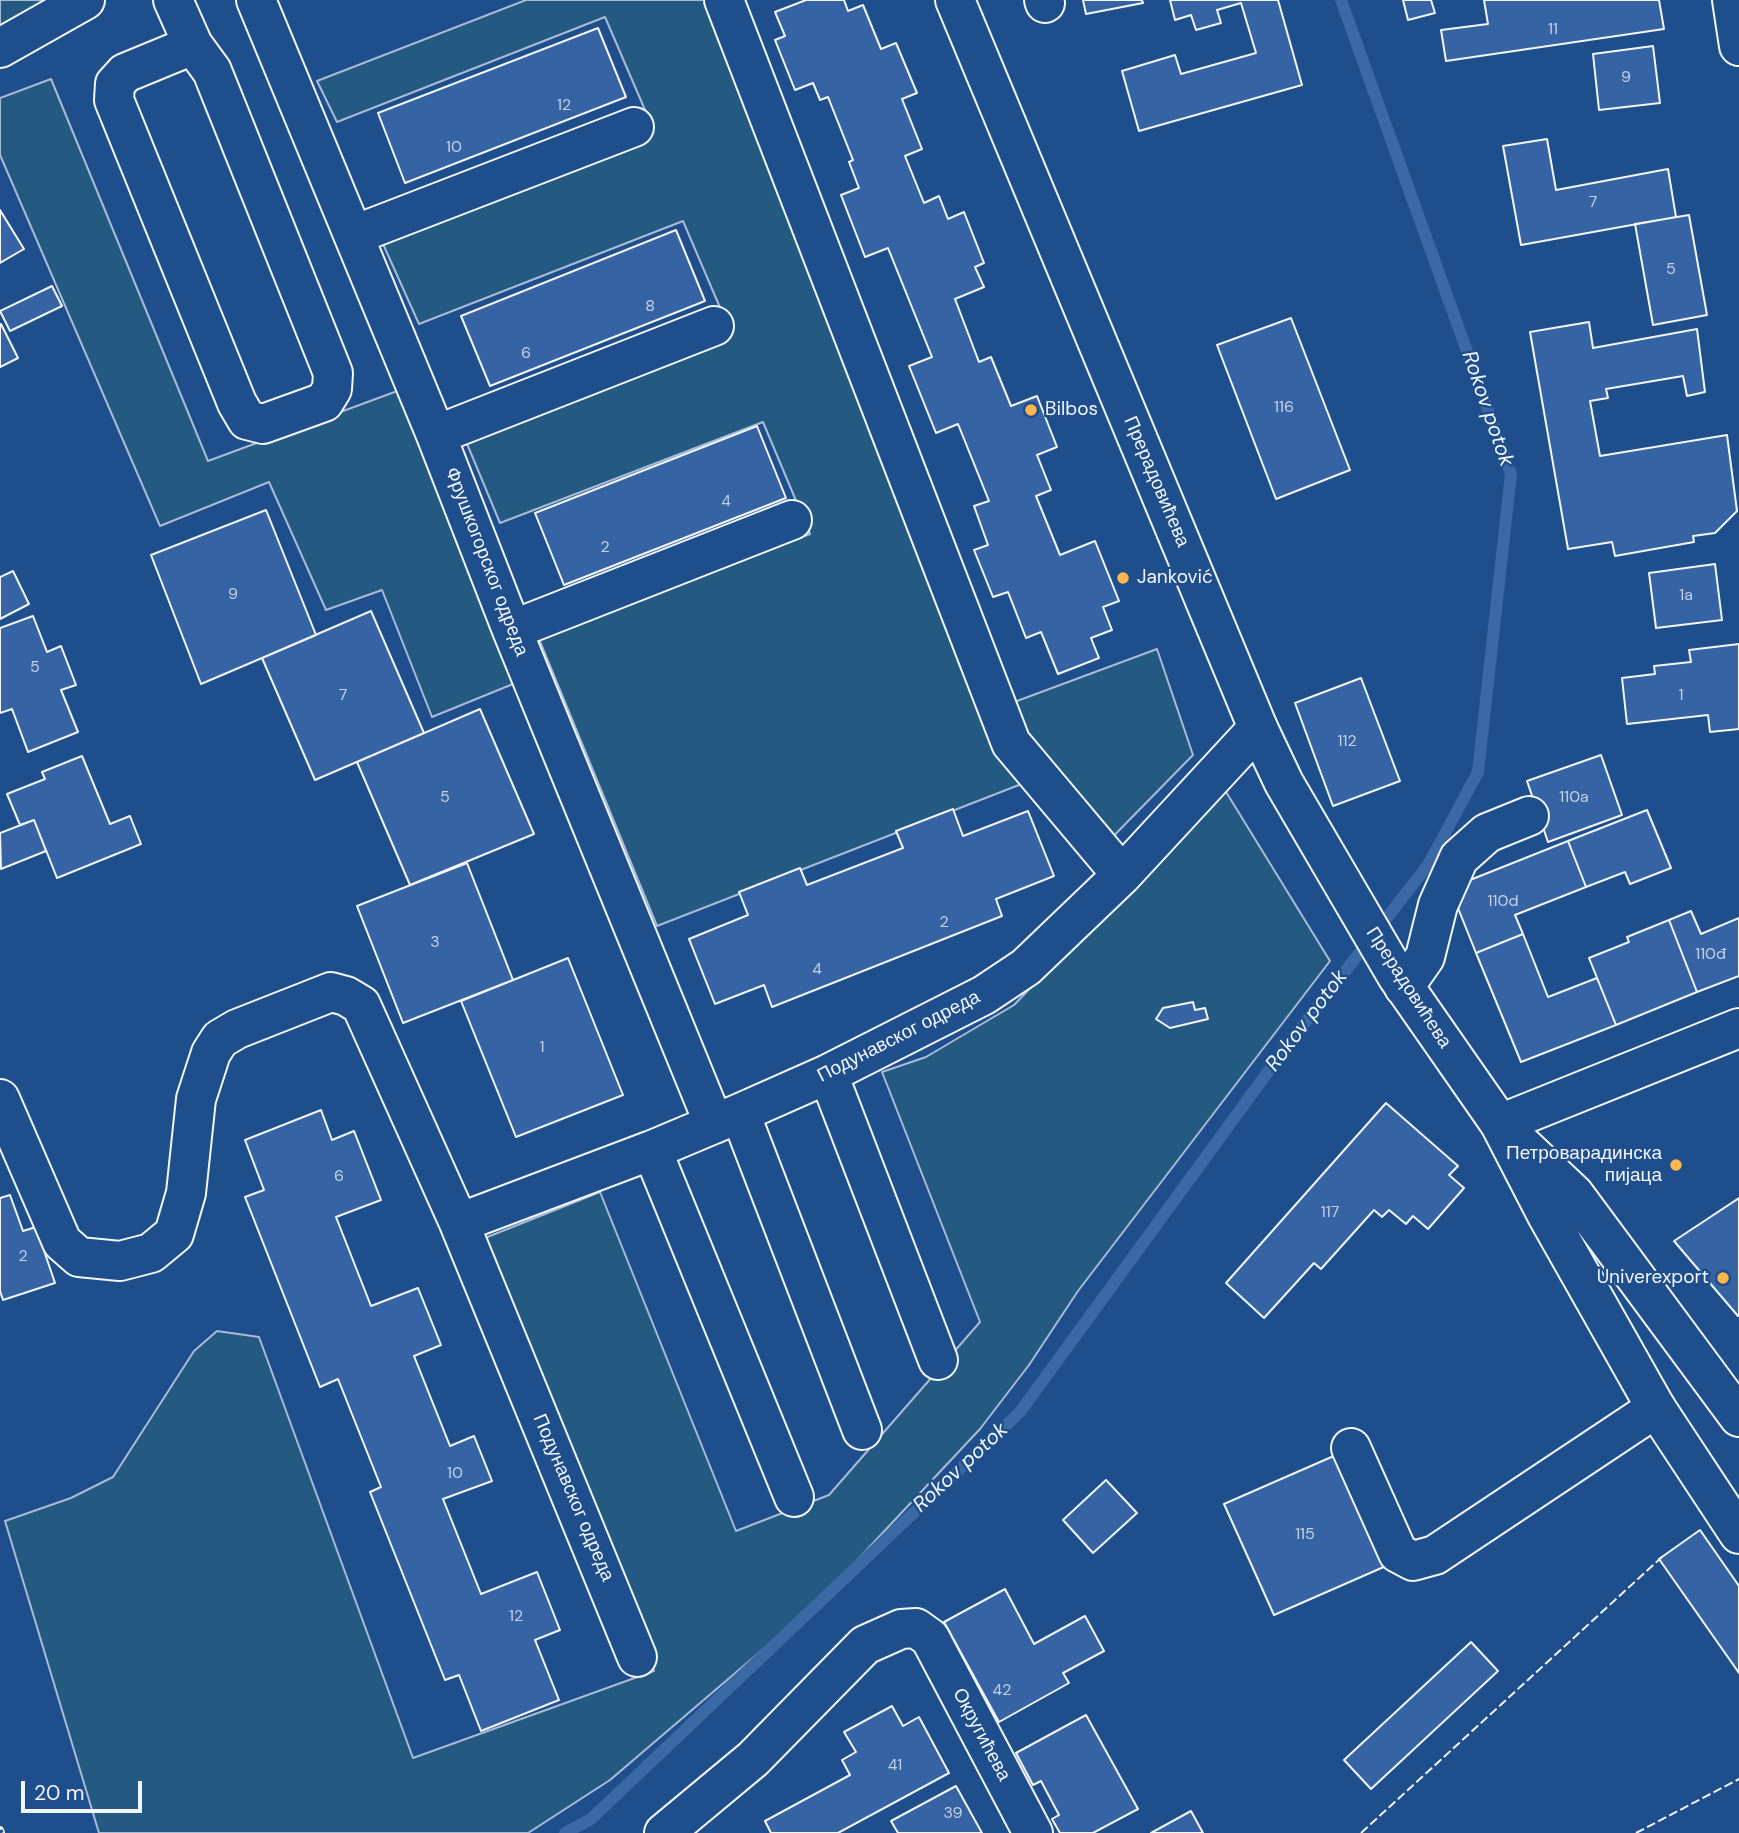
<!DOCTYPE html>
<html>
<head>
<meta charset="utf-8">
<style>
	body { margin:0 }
	#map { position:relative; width:1739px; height:1833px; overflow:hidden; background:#1f4e8c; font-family:"DM Sans",sans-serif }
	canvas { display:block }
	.scale { position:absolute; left:21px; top:1781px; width:121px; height:32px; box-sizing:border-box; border:4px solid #f2f6ff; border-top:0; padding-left:9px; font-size:21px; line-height:24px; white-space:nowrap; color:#f2f6ff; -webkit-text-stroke:5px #1f4e8c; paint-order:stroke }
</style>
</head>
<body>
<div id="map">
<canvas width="1739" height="1833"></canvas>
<div class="scale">20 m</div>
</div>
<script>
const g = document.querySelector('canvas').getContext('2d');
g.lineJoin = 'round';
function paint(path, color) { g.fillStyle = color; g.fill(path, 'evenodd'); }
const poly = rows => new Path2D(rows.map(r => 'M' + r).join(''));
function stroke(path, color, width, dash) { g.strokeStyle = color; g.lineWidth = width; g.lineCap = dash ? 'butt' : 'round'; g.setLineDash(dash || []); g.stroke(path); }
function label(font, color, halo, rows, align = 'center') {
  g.font = font + ' "DM Sans",sans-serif'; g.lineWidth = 5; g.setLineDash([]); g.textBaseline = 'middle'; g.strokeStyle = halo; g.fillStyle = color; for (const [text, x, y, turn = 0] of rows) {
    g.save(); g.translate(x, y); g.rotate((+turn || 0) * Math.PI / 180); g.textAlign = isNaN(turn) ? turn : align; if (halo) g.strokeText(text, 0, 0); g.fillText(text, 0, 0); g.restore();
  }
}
const green = poly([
	[0,0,56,0,0,27,0,0],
	[526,0,714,0,982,714,1157,649,1193,755,1090,860,1024,783,657,926,539,639,810,534,763,422,500,523,465,439,730,331,683,221,419,324,370,215,645,110,605,17,337,122,317,81,526,0],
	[51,79,208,461,400,390,513,684,432,717,382,590,326,610,269,482,160,526,0,155,0,98,51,79],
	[1223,787,1330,961,1078,1291,1029,1365,980,1429,816,1604,610,1780,528,1833,99,1833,5,1521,71,1498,113,1477,194,1351,217,1331,259,1337,413,1758,654,1671,475,1242,600,1192,736,1531,829,1495,980,1322,882,1072,926,1057,1014,1005,1223,787]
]);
const stream = poly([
	[565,1833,591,1819,1020,1412,1286,1047,1428,865,1478,772,1511,474,1341,0]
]);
const building = poly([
	[806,0,844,0,848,11,863,5,881,49,896,43,917,93,902,99,922,149,905,156,924,203,939,196,948,219,964,212,984,263,975,267,984,287,955,299,979,362,991,357,1011,406,1037,396,1057,447,1037,455,1051,490,1036,496,1060,555,1095,541,1119,601,1103,607,1112,630,1091,638,1099,658,1058,674,1041,632,1026,638,1008,592,993,597,974,550,988,545,974,506,989,501,958,424,936,433,909,366,932,357,888,248,865,257,841,195,859,188,849,162,853,160,828,97,820,100,813,83,795,90,775,40,785,36,775,12,806,0],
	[1083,0,1142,0,1143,3,1086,14,1083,0],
	[1170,0,1278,0,1302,85,1139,131,1122,71,1175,55,1181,74,1256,53,1241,3,1217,10,1221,23,1196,30,1191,15,1175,20,1170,0],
	[1403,0,1431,0,1435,13,1408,20,1403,0],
	[1484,0,1659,0,1664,29,1446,61,1441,30,1488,24,1484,0],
	[598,28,626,97,405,183,378,113,598,28],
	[1653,46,1660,103,1599,110,1593,54,1653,46],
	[1547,139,1556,190,1668,169,1676,217,1521,245,1503,146,1547,139],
	[0,210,24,249,0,263,0,210],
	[1689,215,1707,315,1653,325,1635,224,1689,215],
	[676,230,705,301,490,386,461,316,676,230],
	[52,286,62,306,10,331,0,311,52,286],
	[1291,318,1350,470,1276,499,1217,345,1291,318],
	[1589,322,1593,348,1697,329,1705,392,1687,396,1683,376,1606,389,1608,398,1590,401,1600,456,1727,435,1737,511,1715,533,1693,536,1694,542,1615,556,1612,542,1568,549,1530,332,1589,322],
	[1,324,18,358,0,367,0,325,1,324],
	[757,426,786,498,564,585,535,513,757,426],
	[266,510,316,635,201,684,151,555,266,510],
	[1715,564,1722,620,1656,628,1649,573,1715,564],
	[13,571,29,604,0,619,0,577,13,571],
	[371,611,424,733,315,780,262,658,371,611],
	[33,616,47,652,61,646,76,685,61,690,78,732,28,752,12,709,0,713,0,628,33,616],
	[1739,644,1739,729,1710,732,1708,715,1627,724,1622,678,1655,674,1654,666,1691,662,1689,650,1739,644],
	[1361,678,1400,781,1333,806,1295,703,1361,678],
	[480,709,534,834,410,885,357,762,480,709],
	[1601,755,1622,815,1548,842,1527,781,1601,755],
	[82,756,110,824,130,816,141,844,57,878,34,820,20,825,7,794,45,779,42,772,82,756],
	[953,809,963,836,1028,811,1054,876,996,899,1002,916,772,1007,764,985,715,1004,689,939,748,915,739,892,800,868,807,885,903,848,896,831,953,809],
	[1647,810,1671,868,1630,884,1625,872,1586,887,1568,841,1647,810],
	[34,820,46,851,1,869,0,833,34,820],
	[1568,841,1586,887,1515,915,1523,934,1476,953,1450,888,1568,841],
	[467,863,513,980,403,1023,357,906,467,863],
	[1691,911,1701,934,1739,918,1739,976,1697,992,1669,920,1691,911],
	[1669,920,1697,992,1616,1025,1589,958,1629,942,1627,937,1669,920],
	[1523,934,1548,997,1597,978,1616,1025,1521,1062,1476,953,1523,934],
	[568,958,623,1095,516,1137,461,1001,568,958],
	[1193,1002,1195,1010,1205,1008,1208,1019,1170,1028,1156,1019,1163,1008,1193,1002],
	[1386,1103,1458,1166,1449,1175,1464,1188,1428,1229,1413,1216,1406,1224,1389,1210,1382,1217,1374,1210,1321,1269,1314,1263,1264,1318,1226,1283,1386,1103],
	[321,1110,332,1140,354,1131,381,1200,336,1217,371,1306,418,1288,441,1345,414,1356,450,1446,474,1436,492,1481,443,1499,481,1594,537,1572,560,1630,535,1640,559,1700,481,1731,459,1675,445,1680,370,1492,381,1487,338,1379,320,1387,245,1197,264,1190,245,1140,321,1110],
	[10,1195,23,1231,36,1227,55,1283,3,1300,0,1291,0,1198,10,1195],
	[1739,1198,1739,1316,1738,1316,1674,1241,1739,1198],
	[1336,1455,1386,1566,1274,1615,1224,1504,1336,1455],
	[1106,1480,1137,1513,1093,1553,1063,1520,1106,1480],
	[1700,1530,1739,1586,1739,1673,1659,1559,1700,1530],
	[1005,1589,1034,1644,1085,1616,1104,1651,1063,1673,1069,1683,999,1722,944,1622,1005,1589],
	[1471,1642,1498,1671,1371,1789,1344,1760,1471,1642],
	[892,1706,903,1726,919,1717,949,1773,838,1833,771,1833,765,1821,850,1775,842,1760,856,1752,844,1732,892,1706],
	[1086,1715,1138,1809,1093,1833,1060,1833,1052,1819,1059,1815,1041,1781,1033,1785,1016,1753,1086,1715],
	[956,1786,982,1833,898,1833,891,1821,956,1786],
	[1191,1811,1203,1833,1151,1833,1191,1811]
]);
const minor = poly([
	[173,0,193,45],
	[256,0,436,435,512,630,714,1124],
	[724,0,1011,743,1122,875],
	[1044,0,1045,3],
	[193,45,212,71,333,373,332,389,324,402,263,424,247,420,237,403,114,100,115,84,125,73,193,45],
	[0,48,85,0],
	[354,235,634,127],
	[436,435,714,326],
	[512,630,792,520],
	[1404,987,1425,957,1438,905,1459,858,1487,833,1529,816],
	[828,1074,938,1360],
	[0,1099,62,1242,79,1257,120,1261,151,1253,174,1234,186,1193,196,1099,211,1053,220,1039,237,1029,331,992,346,996,361,1005,459,1223,637,1657],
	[740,1113,862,1430],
	[1500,1124,1739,1028],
	[652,1150,794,1497],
	[459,1223,652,1150,740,1113,828,1074,984,995,1026,967,1122,875,1258,728],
	[1351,1448,1398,1553,1413,1561,1435,1555,1656,1408],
	[664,1833,753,1759,865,1645,901,1629,916,1628,930,1638,1033,1833]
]);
const major = poly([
	[955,0,1258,728,1284,783,1397,976,1500,1124,1548,1217,1656,1408,1739,1534],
	[1732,0,1739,46],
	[1522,1145,1574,1194,1739,1417]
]);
const rail = poly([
	[0,1830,1,1833]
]);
const fence = poly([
	[1361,1833,1663,1556],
	[1636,1833,1739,1779]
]);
const markers = [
	[1031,410,7,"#ffb74d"],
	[1123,578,7,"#ffb74d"],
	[1676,1165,7,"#ffb74d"],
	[1723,1278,7,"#ffb74d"]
];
const numberNames = [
	["11",1553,30],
	["9",1626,78],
	["12",564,106],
	["10",454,148],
	["7",1593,203],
	["5",1671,270],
	["8",650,307],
	["6",526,354],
	["116",1284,408],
	["4",726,502],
	["2",605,548],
	["9",233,595],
	["1a",1686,596],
	["5",35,668],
	["7",343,696],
	["1",1681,696],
	["112",1347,742],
	["5",445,798],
	["110a",1574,798],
	["110d",1503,902],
	["2",944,923],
	["3",435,943],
	["110đ",1711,955],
	["4",817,970],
	["1",542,1048],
	["6",339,1177],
	["117",1330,1213],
	["2",23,1257],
	["10",455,1474],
	["115",1305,1535],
	["12",516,1617],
	["42",1002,1691],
	["41",895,1766],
	["39",953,1814]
];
const poiNames = [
	["Bilbos",1045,410],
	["Janković",1137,578],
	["Петроварадинска",1662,1154,"right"],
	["пијаца",1662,1176,"right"],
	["Univerexport",1709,1278,"right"]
];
const streetNames = [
	["Прерадовићева",1156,482,67],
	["Фрушкогорског одреда",486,562,69],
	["Прерадовићева",1408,988,57],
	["Подунавског одреда",899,1037,-27],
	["Подунавског одреда",573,1498,67],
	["Округићева",981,1735,62]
];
const waterNames = [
	["Rokov potok",1487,409,71],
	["Rokov potok",1307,1021,-53],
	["Rokov potok",961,1468,-43]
];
paint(green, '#245a82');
stroke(green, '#a8bbd7', 2);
stroke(stream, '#3b69a3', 12);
paint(building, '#3563a3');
stroke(building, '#f2f6ff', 2);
stroke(minor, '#f2f6ff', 42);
stroke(major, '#f2f6ff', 42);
stroke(minor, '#1f4e8c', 38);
stroke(major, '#1f4e8c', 38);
stroke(rail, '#f2f6ff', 8);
stroke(rail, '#1f4e8c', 5, [16]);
stroke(fence, '#f2f6ff', 2, [9, 3.5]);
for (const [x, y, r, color] of markers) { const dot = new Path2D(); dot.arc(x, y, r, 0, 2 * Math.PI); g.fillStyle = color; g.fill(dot); stroke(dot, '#1f4e8c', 2.5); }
label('16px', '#c3d1e8', null, numberNames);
label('19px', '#f2f6ff', '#1f4e8c', poiNames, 'left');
label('19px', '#f2f6ff', '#1f4e8c', streetNames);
label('italic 21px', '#f2f6ff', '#1f4e8c', waterNames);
</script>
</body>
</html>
